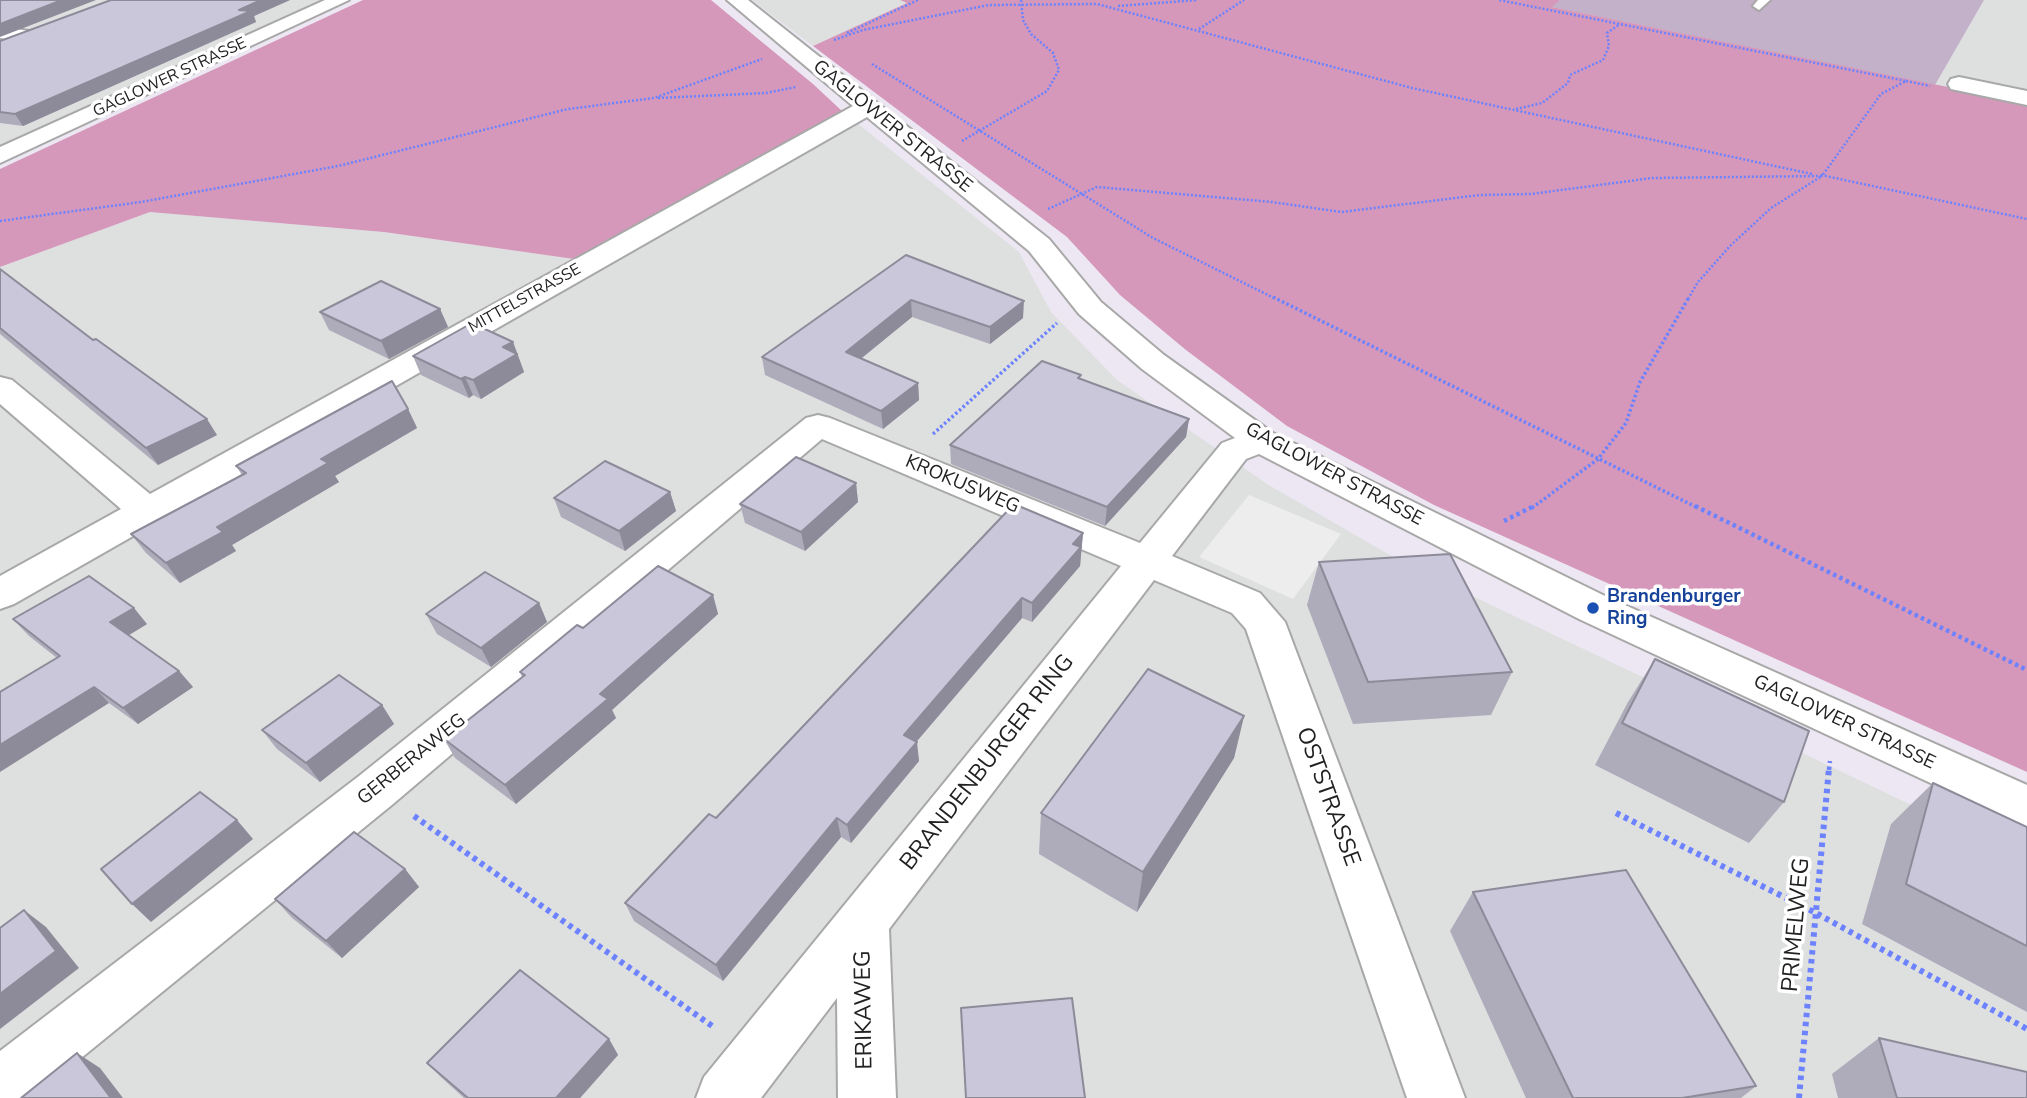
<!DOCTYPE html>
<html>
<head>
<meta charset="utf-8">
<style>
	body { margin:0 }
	canvas { display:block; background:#ece7f2 }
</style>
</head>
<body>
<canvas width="2027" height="1098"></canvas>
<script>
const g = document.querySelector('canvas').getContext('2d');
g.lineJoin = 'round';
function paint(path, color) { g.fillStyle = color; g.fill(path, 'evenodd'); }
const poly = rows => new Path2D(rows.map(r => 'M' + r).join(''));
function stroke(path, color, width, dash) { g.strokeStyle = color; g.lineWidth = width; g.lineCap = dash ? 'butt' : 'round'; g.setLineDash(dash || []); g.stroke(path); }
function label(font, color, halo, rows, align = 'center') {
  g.font = font + ' "Nunito Sans",sans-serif'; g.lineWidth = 7; g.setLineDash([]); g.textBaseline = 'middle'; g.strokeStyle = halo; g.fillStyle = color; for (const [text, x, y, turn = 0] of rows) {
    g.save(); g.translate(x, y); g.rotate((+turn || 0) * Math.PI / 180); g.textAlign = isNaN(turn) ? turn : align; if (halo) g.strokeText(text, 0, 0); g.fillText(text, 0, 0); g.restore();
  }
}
const residential = poly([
	[0,0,332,0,0,150],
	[752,0,900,0,908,3,813,46],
	[1984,0,2027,0,2027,103,1935,85],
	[842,111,1019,252,1051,312,1117,380,1267,484,1407,565,2027,860,2027,1098,0,1098,0,267,150,212,384,232,574,259]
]);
const construction = poly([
	[1560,0,1984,0,1935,85,1551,7]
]);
const forest = poly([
	[363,0,711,0,813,84,842,111,574,259,384,232,150,212,0,267,0,169],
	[900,0,1560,0,1552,7,2027,103,2027,772,1434,505,1287,426,1186,350,1120,295,1067,237,813,46,907,3]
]);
const parking = poly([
	[1249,495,1341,534,1293,599,1199,557]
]);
const pathFar3 = poly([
	[1118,6,1198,0],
	[1199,29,1244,0],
	[847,33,918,0],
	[834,40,863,30,989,5,1097,4,1412,88,1812,174],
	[872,64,1153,238,1276,299],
	[1906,81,1930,86],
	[658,98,766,93,796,87],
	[1516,109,1542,103,1568,83,1570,75,1603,60,1609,46,1607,33,1620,24],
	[962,141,1047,91,1059,70,1053,53,1031,34,1023,20,1021,0],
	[1821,175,2027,219],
	[1048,209,1097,187,1272,202,1341,212,1480,195,1531,194,1652,178,1822,176,1881,94,1906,81,1499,0],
	[0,221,141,202,338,166,568,109,654,98,762,59],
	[1688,299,1698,282,1730,246,1771,208,1822,176]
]);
const pathFar2 = poly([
	[1273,297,1698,508],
	[933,434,1057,323],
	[1532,508,1598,459,1626,423,1640,382,1689,297]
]);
const pathFar1 = poly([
	[1695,506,2027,670],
	[1504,521,1534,506],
	[1829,770,1830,761]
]);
const path = poly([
	[1616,813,1816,913,2027,1029],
	[414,816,715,1028],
	[1799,1098,1829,768]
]);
const lane = poly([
	[1758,0,1770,0,1759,10,1753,6,1758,0]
]);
const street = poly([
	[325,0,349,0,0,163,0,147,325,0],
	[727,0,748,0,1049,239,1101,302,1164,355,1273,433,1607,597,2027,785,2027,828,1579,619,1259,454,1246,459,1172,556,1260,593,1285,622,1465,1098,1407,1098,1246,629,1232,613,1154,580,889,929,896,1098,838,1098,837,998,761,1098,696,1098,704,1077,1121,566,822,439,393,804,32,1098,0,1098,0,1051,359,776,806,418,818,415,830,418,1140,543,1222,443,1235,438,1142,369,1079,314,1029,251,867,117,14,604,0,609,0,576,121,509,0,404,0,377,12,380,150,494,853,106,727,0],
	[0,26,34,32,37,36,27,42,0,38,0,26],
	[1959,77,2027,91,2027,105,1951,89,1948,84,1951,79,1959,77]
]);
const wall = poly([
	[111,0,290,0,254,16,256,22,23,126,0,123,0,41],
	[906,255,1023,318,990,344,912,317,862,358,918,383,919,400,883,429,765,375,762,357],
	[0,269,93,340,217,435,158,465,0,334],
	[440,309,448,327,389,359,329,330,320,312],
	[513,342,524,372,481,399,473,395,469,398,421,375,413,356],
	[1080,379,1189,419,1186,437,1105,526,951,464,950,445],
	[408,409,417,428,335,476,339,482,232,545,236,551,180,583,146,553,131,534,242,475,236,466],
	[856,483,858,502,805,551,745,523,740,504],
	[670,492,676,511,625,551,561,517,554,498],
	[1083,533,1080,566,1032,622,1022,618,916,742,919,761,851,843,841,837,723,981,634,921,625,903,716,818],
	[1319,562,1512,672,1491,715,1353,724,1307,605],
	[713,595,718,614,612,710,616,718,516,804,455,758,444,739,522,677,520,672,583,628],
	[539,603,547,622,491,667,437,634,426,614],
	[13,619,147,624,129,635,179,671,193,687,138,724,109,703,57,658,29,636],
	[1655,659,1784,802,1749,843,1595,765,1628,702],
	[382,705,394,724,320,782,277,749,262,730],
	[1244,716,1234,758,1137,912,1039,854,1041,813],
	[1933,783,2027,827,2027,1012,1862,924,1891,824],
	[405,869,419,887,342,958,291,917,275,899],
	[1473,892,1756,1086,1741,1098,1526,1098,1450,931],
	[1879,1038,2027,1098,1838,1098,1832,1074],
	[609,1039,618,1055,580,1098,464,1098,442,1078,427,1063]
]);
const shadedWall = poly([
	[62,0,96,0,0,37,0,24],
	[261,0,290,0,254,16,256,22,23,126,15,114],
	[911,300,912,317,848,369,846,352],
	[1024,301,1023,318,990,344,990,327],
	[440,309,448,327,389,359,381,341],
	[513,342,524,372,481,399,473,380,503,347],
	[465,377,473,395,469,398,461,379],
	[918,383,919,400,883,429,881,411],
	[408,409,417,428,335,476,339,482,232,545,236,551,180,583,166,563,217,527,321,459],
	[207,419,217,435,158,465,146,448],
	[1189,419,1186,437,1105,526,1107,507],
	[856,483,858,502,805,551,801,532],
	[670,492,676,511,625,551,619,531],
	[1083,533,1080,566,1032,622,1032,603,1073,544],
	[713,595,718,614,612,710,616,718,516,804,505,785,600,694],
	[1022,598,1022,618,906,754,904,735],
	[539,603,547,622,491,667,481,648],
	[134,608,147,624,124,638,110,622],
	[179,671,193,687,138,724,123,708],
	[94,687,109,703,0,772,0,745],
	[382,705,394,724,320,782,306,763],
	[1244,716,1234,758,1137,912,1143,872],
	[917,742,919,761,851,843,847,825],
	[837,818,841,837,723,981,716,965],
	[237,820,253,839,151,922,132,904],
	[405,869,419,887,342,958,326,941],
	[24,910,46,927,79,968,0,1029,0,994],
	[609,1039,618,1055,580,1098,556,1098],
	[77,1053,100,1068,123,1098,111,1098]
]);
const building = poly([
	[0,0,62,0,0,24,0,0],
	[111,0,261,0,239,10,251,11,15,114,0,112,0,41,111,0],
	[906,255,1024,301,990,327,911,300,846,352,918,383,881,411,762,357,906,255],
	[0,269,93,340,96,339,207,419,146,448,0,328,0,269],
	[381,281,440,309,381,341,320,312,381,281],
	[472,323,513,342,503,347,517,354,473,380,465,377,461,379,413,356,472,323],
	[1042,361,1081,375,1078,378,1189,419,1107,507,950,445,1042,361],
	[392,381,408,409,321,459,328,463,217,527,223,532,166,563,131,534,246,473,236,466,392,381],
	[796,457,856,483,801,532,740,504,796,457],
	[605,461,670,492,619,531,554,498,605,461],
	[1014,504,1083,533,1073,544,1081,547,1032,603,1022,598,904,735,917,742,847,825,837,818,716,965,625,903,709,814,716,818,1014,504],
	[1450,554,1512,672,1368,682,1319,562,1450,554],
	[658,566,713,595,600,694,608,699,505,785,444,739,525,675,520,672,577,625,583,628,658,566],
	[485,572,539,603,481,648,426,614,485,572],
	[89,576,134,608,110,622,179,671,123,708,94,687,0,745,0,692,60,656,13,619,89,576],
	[1655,659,1809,731,1784,802,1622,723,1655,659],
	[1148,669,1244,716,1143,872,1041,813,1148,669],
	[339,675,382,705,306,763,262,730,339,675],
	[1933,783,2027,827,2027,946,1906,884,1933,783],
	[200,792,237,820,132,904,101,869,200,792],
	[354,832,405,869,326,941,275,899,354,832],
	[1626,870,1756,1086,1682,1098,1573,1098,1473,892,1626,870],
	[24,910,56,951,0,994,0,928,24,910],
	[520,970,609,1039,556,1098,468,1098,427,1063,520,970],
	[1072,998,1085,1098,966,1098,961,1008,1072,998],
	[1879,1038,2027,1072,2027,1098,1897,1098,1879,1038],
	[77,1053,111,1098,21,1098,77,1053]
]);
const markers = [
	[1593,608,7,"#1a4fb4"]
];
const farStreetnames = [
	["GAGLOWER STRASSE",170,78,-25],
	["MITTELSTRASSE",525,299,-29]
];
const streetNames = [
	["GAGLOWER STRASSE",892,127,39],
	["GAGLOWER STRASSE",1334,475,28],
	["KROKUSWEG",962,485,23],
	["GAGLOWER STRASSE",1844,723,25],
	["GERBERAWEG",412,760,-39]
];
const transitNames = [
	["Brandenburger",1607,597],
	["Ring",1607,619]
];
const nearStreetnames = [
	["BRANDENBURGER RING",988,763,-52],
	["OSTSTRASSE",1327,797,70],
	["PRIMELWEG",1797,925,-85],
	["ERIKAWEG",865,1010,-91]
];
paint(residential, '#dedfdf');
paint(construction, '#c2b1c8');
paint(forest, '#d598ba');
paint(parking, '#ededed');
stroke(lane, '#a8a8a8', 4);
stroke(street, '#a8a8a8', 4);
stroke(pathFar3, '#6c82ff', 2.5, [2, 2]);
stroke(pathFar2, '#6c82ff', 3.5, [2.5, 2.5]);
stroke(pathFar1, '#6c82ff', 4.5, [3.5, 3.5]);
stroke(path, '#6c82ff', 6, [4.5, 4.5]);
paint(lane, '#fff');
paint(street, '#fff');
paint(wall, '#aeabbb');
paint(shadedWall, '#8d8b99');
paint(building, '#cac7da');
stroke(building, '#8d8b99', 2);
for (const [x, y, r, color] of markers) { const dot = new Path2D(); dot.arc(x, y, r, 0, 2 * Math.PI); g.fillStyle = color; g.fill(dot); stroke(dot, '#fff', 2.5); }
label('16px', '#212121', '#fff', farStreetnames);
label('19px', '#212121', '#fff', streetNames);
label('bold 19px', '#164399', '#fff', transitNames, 'left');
label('23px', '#212121', '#fff', nearStreetnames);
</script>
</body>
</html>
